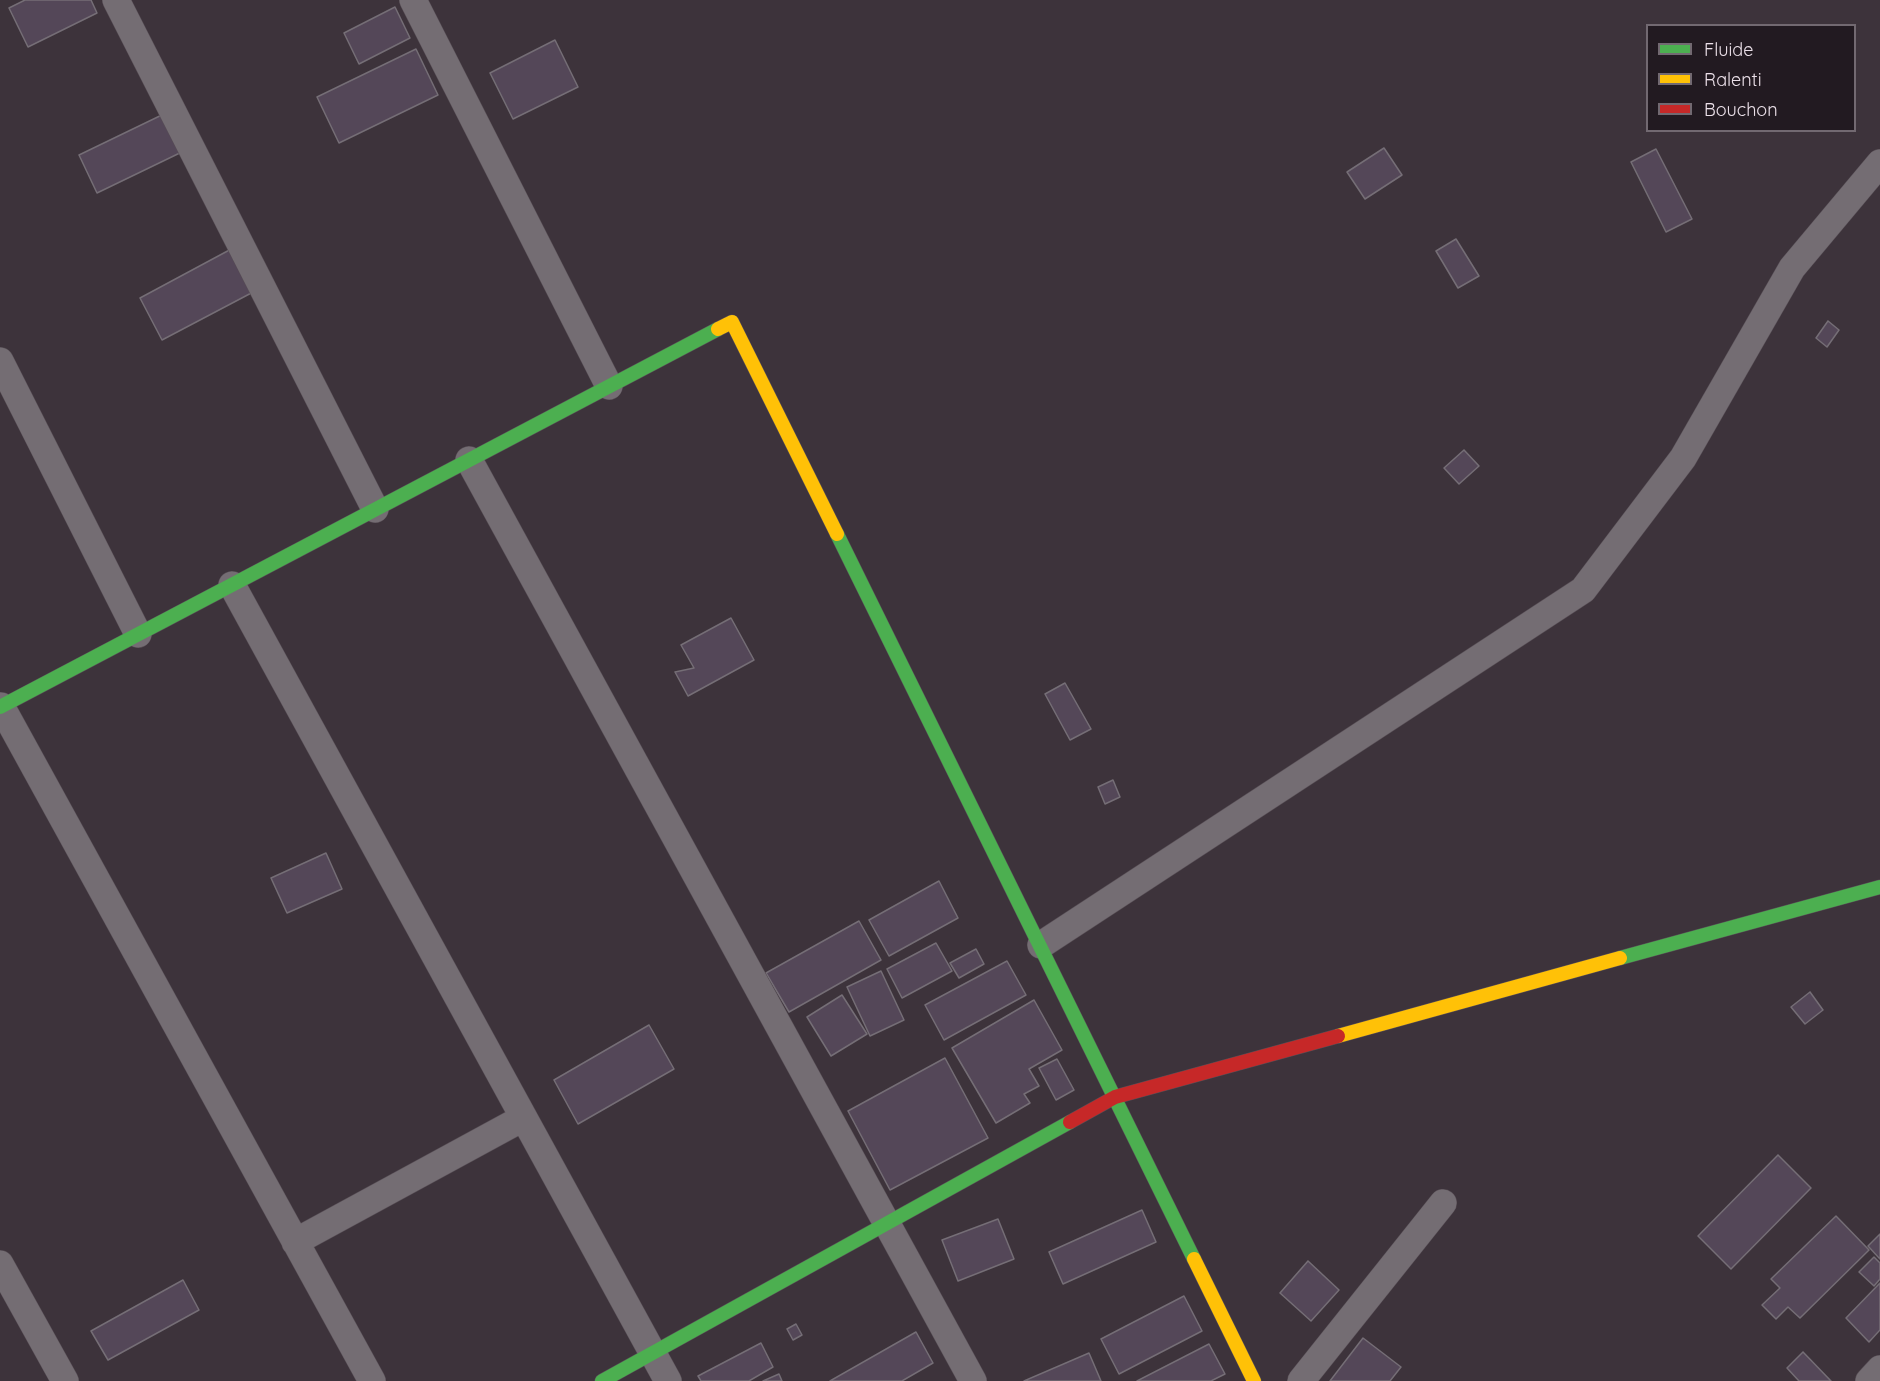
<!DOCTYPE html>
<html>
<head>
<meta charset="utf-8">
<style>
	body { margin:0 }
	#map { position:relative; width:1880px; height:1381px; overflow:hidden; background:#3d333b; font-family:Quicksand,sans-serif }
	canvas { display:block }
	.legend { position:absolute; left:1646px; top:24px; width:210px; height:108px; box-sizing:border-box; background:#221a21; border:2px solid #726971; margin:0; padding:8px 10px; list-style:none; font-size:18px; color:#ebe0e9 }
	.legend li { display:flex; align-items:center; gap:12px; height:30px }
	.legend b { width:30px; border:2px solid #726971 }
</style>
</head>
<body>
<div id="map">
<canvas width="1880" height="1381"></canvas>
<ul class="legend">
<li><b style="height:8px;background:#4caf50"></b>Fluide</li>
<li><b style="height:8px;background:#ffc107"></b>Ralenti</li>
<li><b style="height:8px;background:#c62828"></b>Bouchon</li>
</ul>
</div>
<script>
const g = document.querySelector('canvas').getContext('2d');
g.lineJoin = 'round';
function paint(path, color) { g.fillStyle = color; g.fill(path, 'evenodd'); }
const poly = rows => new Path2D(rows.map(r => 'M' + r).join(''));
function stroke(path, color, width, dash) { g.strokeStyle = color; g.lineWidth = width; g.lineCap = dash ? 'butt' : 'round'; g.setLineDash(dash || []); g.stroke(path); }
const building = poly([
	[25,0,91,0,97,13,28,47,9,8,25,0],
	[395,7,410,38,359,64,344,33,395,7],
	[555,40,578,87,513,119,490,73,555,40],
	[416,49,438,95,339,143,317,97,416,49],
	[168,112,186,150,97,193,79,155,168,112],
	[1384,148,1402,175,1365,199,1347,172,1384,148],
	[1656,149,1692,219,1666,232,1631,162,1656,149],
	[1456,239,1479,276,1458,288,1436,251,1456,239],
	[235,247,257,290,162,340,140,298,235,247],
	[1828,321,1839,330,1827,347,1816,338,1828,321],
	[1464,450,1479,466,1459,484,1444,468,1464,450],
	[731,618,754,660,688,696,675,672,694,668,681,645,731,618],
	[1065,683,1091,729,1070,740,1045,694,1065,683],
	[1113,780,1120,797,1105,804,1098,787,1113,780],
	[326,853,342,889,287,913,271,878,326,853],
	[939,881,958,918,889,956,869,920,939,881],
	[859,921,881,960,789,1012,766,973,859,921],
	[936,943,952,971,902,998,887,969,936,943],
	[976,949,984,964,959,978,950,963,976,949],
	[1007,961,1026,995,944,1040,925,1005,1007,961],
	[881,971,904,1020,870,1036,847,987,881,971],
	[1810,992,1823,1010,1805,1024,1791,1007,1810,992],
	[842,995,867,1034,831,1056,807,1017,842,995],
	[1034,1000,1062,1050,1029,1069,1039,1086,1024,1094,1030,1103,996,1123,952,1048,1034,1000],
	[649,1025,674,1069,578,1124,554,1080,649,1025],
	[945,1058,988,1138,890,1190,848,1111,945,1058],
	[1057,1059,1074,1090,1056,1100,1039,1068,1057,1059],
	[1778,1155,1811,1188,1731,1269,1698,1236,1778,1155],
	[1142,1210,1156,1242,1063,1284,1049,1252,1142,1210],
	[1836,1216,1869,1250,1800,1318,1788,1307,1776,1319,1762,1305,1780,1288,1771,1279,1836,1216],
	[998,1219,1014,1259,958,1281,942,1240,998,1219],
	[1880,1234,1880,1259,1868,1246,1880,1234],
	[1874,1257,1880,1263,1880,1279,1874,1286,1859,1272,1874,1257],
	[1308,1261,1339,1290,1311,1321,1280,1293,1308,1261],
	[183,1280,199,1310,108,1360,91,1331,183,1280],
	[1880,1283,1880,1330,1869,1342,1846,1318,1880,1283],
	[1184,1296,1202,1331,1119,1374,1101,1339,1184,1296],
	[796,1324,802,1335,793,1340,787,1329,796,1324],
	[916,1332,933,1363,902,1381,830,1381,916,1332],
	[1363,1338,1401,1367,1390,1381,1330,1381,1363,1338],
	[761,1343,773,1367,749,1381,701,1381,698,1376,761,1343],
	[1209,1344,1225,1374,1211,1381,1137,1381,1209,1344],
	[1803,1352,1831,1381,1799,1381,1787,1368,1803,1352],
	[1089,1353,1101,1381,1024,1381,1089,1353],
	[779,1374,782,1381,763,1381,779,1374]
]);
const street = poly([
	[116,0,375,509],
	[413,0,609,386],
	[0,361,138,634],
	[469,460,973,1381],
	[232,585,668,1381],
	[1,706,372,1381],
	[1041,945,1583,590,1683,458,1792,268,1880,163],
	[295,1242,523,1118],
	[0,1264,65,1381],
	[1301,1381,1443,1203],
	[1869,1381,1880,1369]
]);
const fast = poly([
	[837,534,1194,1259],
	[0,707,718,329],
	[1620,958,1880,887],
	[602,1381,1070,1122]
]);
const slow = poly([
	[718,329,732,322,837,534],
	[1338,1036,1620,958],
	[1194,1259,1254,1381]
]);
const jam = poly([
	[1070,1122,1115,1097,1338,1036]
]);
paint(building, '#544758');
stroke(building, '#756e76', 1.5);
stroke(street, '#584f56', 28);
stroke(fast, '#584f56', 15);
stroke(slow, '#584f56', 15);
stroke(jam, '#584f56', 15);
stroke(street, '#746d73', 27);
stroke(fast, '#4caf50', 14);
stroke(slow, '#ffc107', 14);
stroke(jam, '#c62828', 14);
</script>
</body>
</html>
